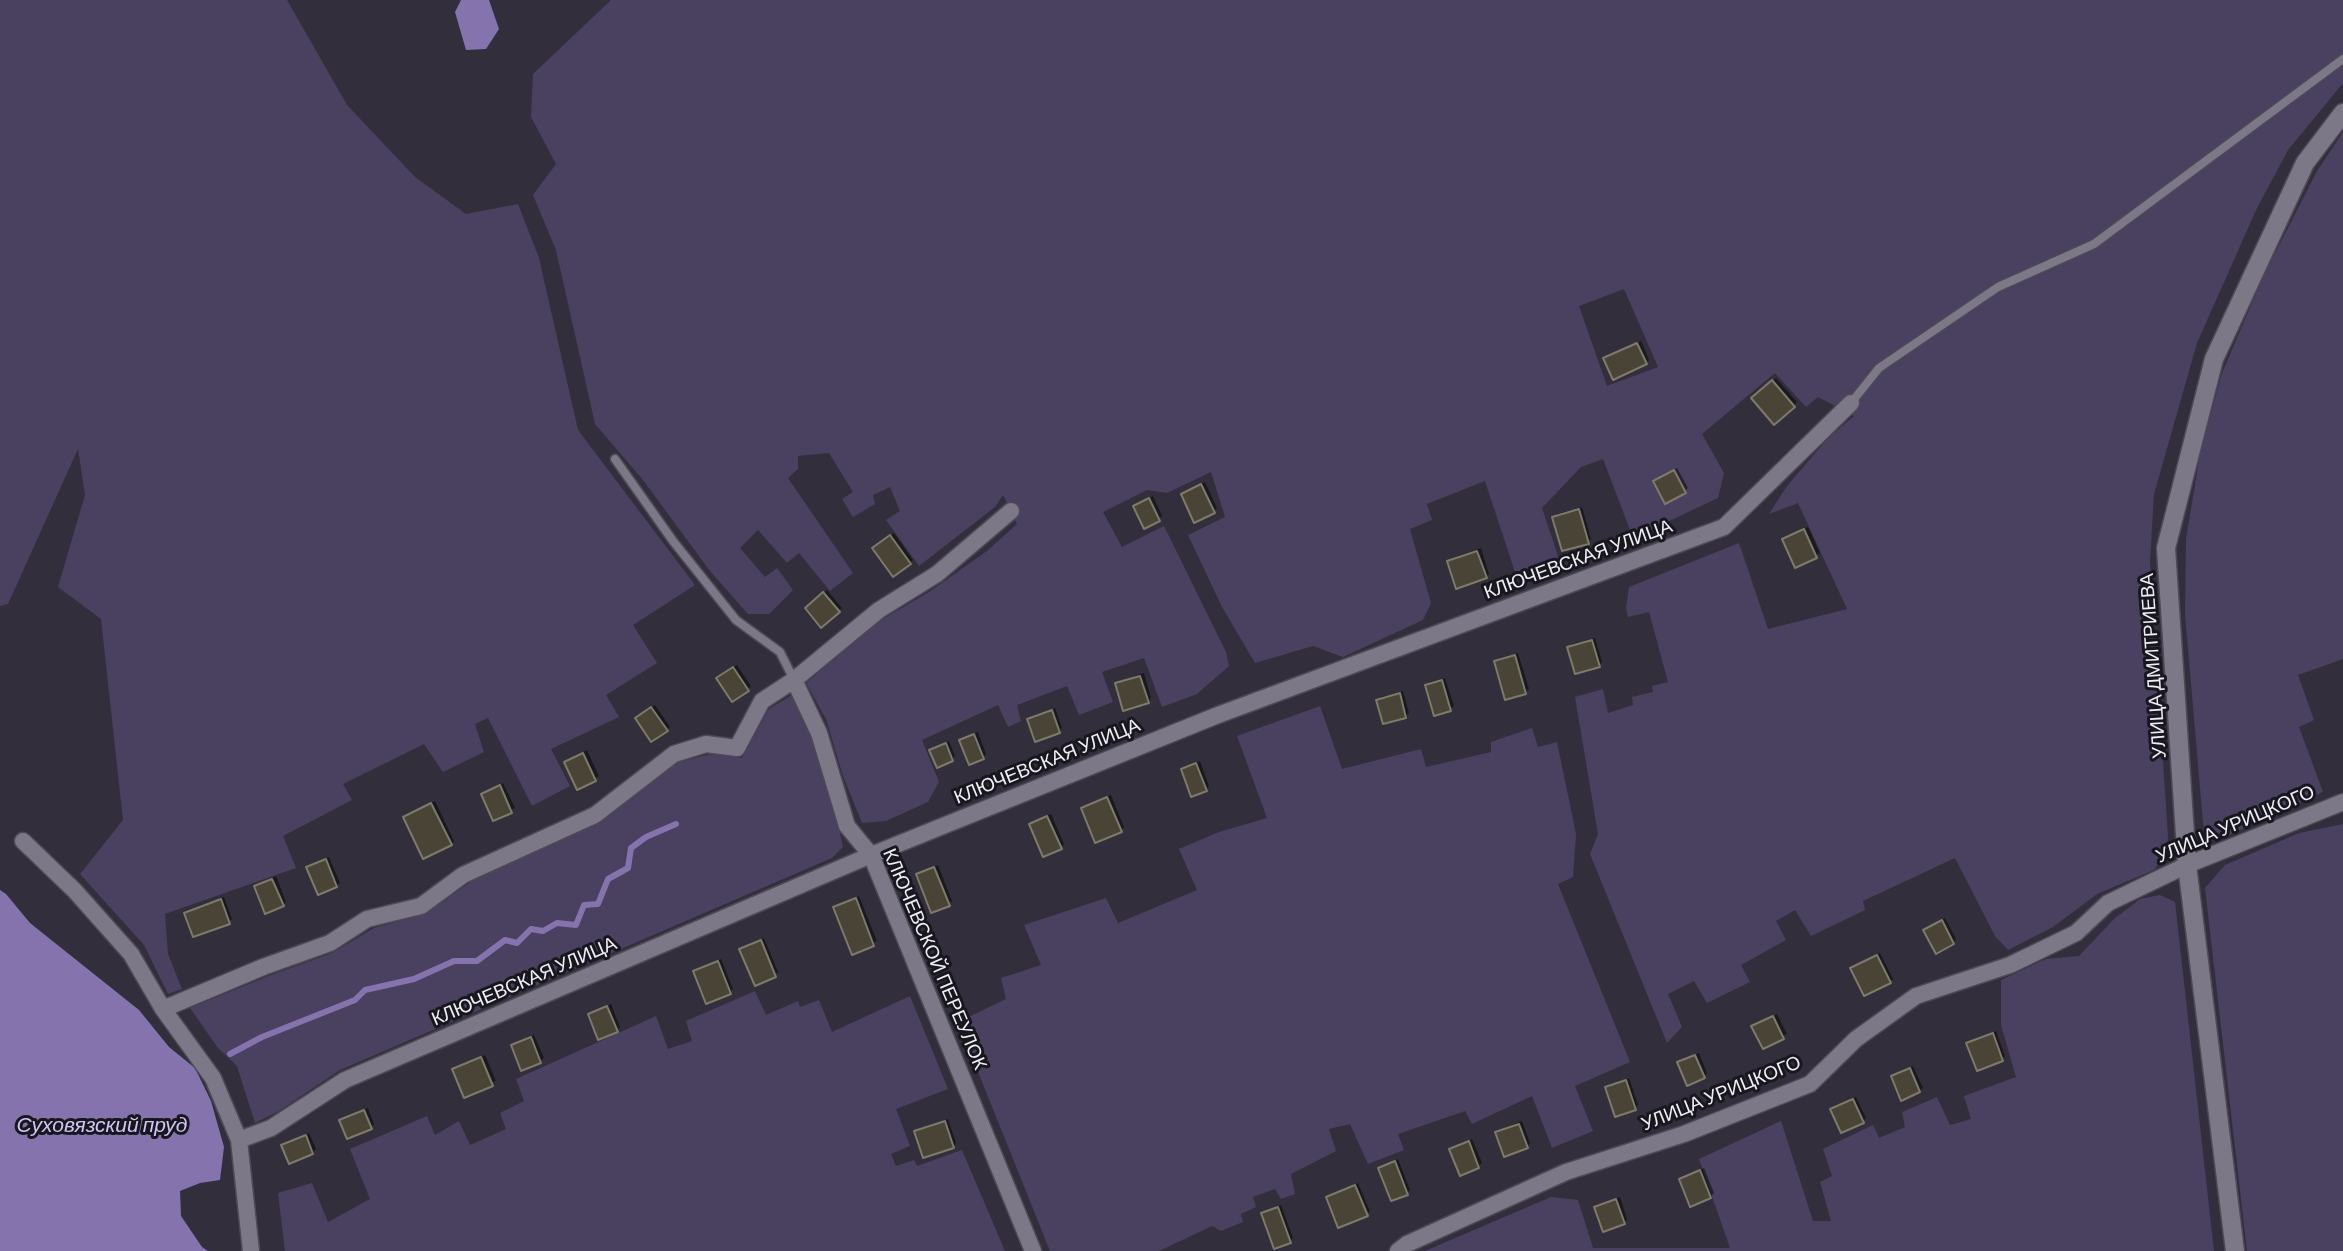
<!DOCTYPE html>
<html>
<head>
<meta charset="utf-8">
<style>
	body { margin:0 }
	canvas { display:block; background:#322e3c }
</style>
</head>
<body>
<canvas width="2343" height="1251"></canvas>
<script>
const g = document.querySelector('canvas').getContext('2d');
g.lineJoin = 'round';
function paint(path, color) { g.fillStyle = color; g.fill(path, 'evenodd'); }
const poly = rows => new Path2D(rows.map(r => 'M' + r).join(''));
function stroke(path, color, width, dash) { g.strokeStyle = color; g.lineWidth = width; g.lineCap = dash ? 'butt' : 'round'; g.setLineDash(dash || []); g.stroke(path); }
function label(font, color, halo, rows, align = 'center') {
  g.font = font + ' Barlow,sans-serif'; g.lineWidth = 6; g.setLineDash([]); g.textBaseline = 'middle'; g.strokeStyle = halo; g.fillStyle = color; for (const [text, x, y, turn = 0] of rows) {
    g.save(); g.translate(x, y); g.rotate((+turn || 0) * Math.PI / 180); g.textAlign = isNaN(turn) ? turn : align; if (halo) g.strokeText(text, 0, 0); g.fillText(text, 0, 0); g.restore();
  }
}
const green = poly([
	[0,0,287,0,347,105,415,177,466,214,518,204,539,258,578,430,695,585,633,625,657,663,606,695,619,717,551,749,570,786,532,806,488,718,475,724,484,752,443,772,424,744,343,784,352,800,283,836,296,868,165,914,168,954,182,989,168,994,144,945,80,874,123,820,101,619,58,587,85,495,78,449,8,604,0,606],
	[611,0,2343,0,2343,83,2288,150,2257,208,2197,343,2154,494,2150,562,2168,838,2165,855,2154,870,2097,894,2053,927,2008,950,1995,936,1955,858,1863,901,1865,910,1811,936,1795,910,1776,921,1786,940,1741,965,1750,982,1707,1003,1694,981,1668,994,1682,1027,1667,1043,1590,854,1598,834,1575,697,1603,689,1608,713,1633,705,1632,697,1653,692,1652,686,1668,682,1649,612,1628,617,1626,608,1629,587,1739,543,1768,629,1847,609,1798,503,1769,514,1787,486,1828,438,1854,416,1818,397,1806,407,1775,373,1702,434,1724,473,1718,498,1633,538,1603,459,1581,467,1542,508,1560,562,1515,572,1485,481,1427,504,1432,520,1410,529,1431,603,1423,620,1343,657,1313,646,1255,663,1222,607,1188,535,1225,517,1211,472,1167,493,1147,490,1103,512,1122,547,1164,526,1226,652,1229,666,1197,694,1162,707,1144,658,1102,672,1113,702,1079,715,1067,686,1017,705,1021,721,1008,727,998,705,922,740,939,782,928,802,886,821,862,823,843,776,826,719,806,683,876,623,929,592,987,551,1017,524,1003,495,995,507,919,566,886,520,900,511,890,487,873,495,875,504,853,517,842,499,853,492,829,453,798,456,798,469,788,478,853,573,830,591,799,553,787,563,758,530,740,548,765,577,777,568,793,590,769,614,748,614,710,571,643,480,595,424,556,250,533,195,556,164,531,117,533,74],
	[1624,289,1658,367,1607,386,1579,306],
	[2343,132,2343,659,2298,675,2314,720,2299,727,2323,792,2218,840,2204,834,2185,614,2186,539,2200,454,2222,373,2264,275,2317,171],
	[792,695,811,735,834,808,843,847,832,858,340,1070,279,1111,255,1123,237,1066,218,1048,190,1008,266,977,332,953,374,928,425,914,472,881,603,820,678,762,710,754,742,758,769,709],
	[1320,706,1342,769,1421,749,1426,767,1491,752,1491,742,1532,728,1538,747,1557,742,1576,834,1573,877,1558,884,1630,1062,1575,1086,1593,1131,1552,1148,1532,1096,1472,1124,1465,1111,1398,1134,1404,1150,1368,1164,1350,1124,1329,1129,1336,1151,1291,1174,1295,1194,1281,1199,1275,1189,1253,1197,1256,1207,1241,1214,1243,1222,1221,1231,1212,1226,1159,1251,1050,1251,958,1022,1006,999,1001,978,1041,965,1024,925,1106,898,1118,923,1197,890,1179,849,1219,832,1267,818,1237,736],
	[2343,824,2343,1251,2247,1251,2205,888,2225,865,2299,833],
	[2160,895,2175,902,2214,1251,1425,1251,1551,1197,1578,1200,1593,1248,1730,1248,1699,1159,1781,1121,1813,1221,1831,1221,1820,1182,1832,1176,1823,1149,1873,1125,1879,1138,1905,1127,1902,1112,1937,1097,1950,1125,1971,1119,1964,1096,2016,1077,2001,1025,2001,980,2046,959,2079,956,2114,919,2140,899],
	[755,991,766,1015,798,1001,800,1007,819,1000,832,1032,910,996,948,1089,896,1109,910,1146,891,1154,896,1166,914,1160,917,1166,962,1150,1005,1251,285,1251,278,1193,312,1183,328,1222,370,1199,350,1149,427,1116,435,1135,459,1121,470,1145,506,1129,500,1113,524,1101,516,1079,656,1016,668,1049,692,1041,686,1021]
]);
const water = poly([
	[461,0,489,0,499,29,486,49,466,50,455,12],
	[0,890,6,894,30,923,139,1010,169,1047,195,1068,211,1101,224,1147,220,1180,200,1183,180,1191,181,1216,202,1247,208,1251,0,1251]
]);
const shadow = poly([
	[1641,341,1649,360,1646,363,1605,359],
	[1776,378,1797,402,1775,423,1753,398],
	[1677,468,1688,488,1685,491,1659,478],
	[1205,482,1217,508,1214,511,1183,494],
	[1153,496,1162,516,1159,519,1135,506],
	[1582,507,1591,539,1588,542,1554,518,1557,514],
	[1808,527,1820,553,1796,565,1784,540],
	[894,533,913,560,909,563,878,545],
	[1481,548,1489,574,1486,577,1449,562,1452,558],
	[827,590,842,608,822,625,807,608],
	[1595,638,1602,662,1599,665,1569,647,1572,644],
	[1518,653,1529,689,1525,692,1496,662,1499,658],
	[737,665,751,686,747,690,722,675],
	[1144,673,1151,698,1148,702,1117,684,1121,681],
	[1445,678,1454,706,1450,709,1427,685,1430,682],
	[1403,691,1409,713,1405,716,1378,700,1381,697],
	[655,705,670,727,666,730,641,715],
	[1055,708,1062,728,1059,732,1029,719,1032,716],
	[978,732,986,754,983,758,961,740],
	[949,741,955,756,952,759,931,750],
	[587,750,599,776,578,788,566,762],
	[1200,761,1209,786,1206,790,1183,769],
	[503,783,515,808,494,819,483,794],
	[1111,795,1124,827,1121,830,1083,808],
	[435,801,454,841,451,844,409,814],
	[1051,814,1064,844,1061,848,1031,824],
	[329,857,340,883,336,886,308,867],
	[938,865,952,901,949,904,918,875],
	[276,876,286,902,283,905,256,887],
	[859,896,877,941,853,952,835,908],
	[224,897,232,919,229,922,186,913,190,910],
	[1945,918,1956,939,1953,943,1928,927],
	[764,938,778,972,775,975,741,949],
	[1880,953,1893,979,1890,982,1856,966],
	[721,959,733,989,730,992,695,972],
	[611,1004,620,1027,617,1030,590,1015],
	[1777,1014,1787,1034,1763,1047,1754,1026],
	[1996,1031,2005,1056,2002,1059,1968,1043,1972,1040],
	[534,1035,544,1058,540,1061,513,1046],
	[1699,1053,1707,1073,1704,1077,1679,1063],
	[485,1055,496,1081,465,1096,454,1069],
	[1913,1066,1923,1088,1919,1091,1893,1077],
	[1629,1078,1638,1105,1635,1108,1607,1088,1610,1085],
	[1856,1097,1866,1118,1863,1121,1832,1110],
	[368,1108,374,1124,371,1128,341,1120],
	[948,1119,956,1143,953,1147,916,1132,920,1128],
	[1522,1121,1530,1143,1527,1147,1497,1132,1501,1129],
	[309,1133,316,1149,312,1153,283,1145],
	[1472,1139,1482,1163,1478,1166,1451,1149],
	[1398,1159,1410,1190,1407,1193,1380,1168],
	[1704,1168,1714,1193,1710,1197,1681,1179],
	[1358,1183,1370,1211,1367,1214,1328,1197],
	[1620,1197,1627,1219,1624,1223,1597,1207,1600,1204],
	[1281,1205,1293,1238,1290,1241,1263,1214]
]);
const stream = poly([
	[230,1054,262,1037,355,1000,365,990,414,979,454,961,477,961,505,940,517,943,531,929,543,931,557,923,576,925,584,905,598,904,608,879,628,868,631,848,646,837,676,824]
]);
const building = poly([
	[1637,343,1647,364,1613,380,1603,358,1637,343],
	[1772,380,1795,407,1774,425,1751,398,1772,380],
	[1674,470,1686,493,1665,504,1653,481,1674,470],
	[1201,484,1215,513,1194,523,1181,494,1201,484],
	[1149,498,1160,521,1144,529,1133,506,1149,498],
	[1579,509,1589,544,1562,551,1552,517,1579,509],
	[1804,529,1817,558,1795,568,1782,539,1804,529],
	[890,535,911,564,893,577,872,548,890,535],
	[1477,551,1487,578,1456,589,1447,561,1477,551],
	[823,592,840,612,821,628,805,608,823,592],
	[1592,640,1600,667,1575,674,1567,647,1592,640],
	[1515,655,1526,694,1505,700,1494,661,1515,655],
	[733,667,749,691,732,702,716,678,733,667],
	[1140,676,1149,703,1123,711,1115,683,1140,676],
	[1442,680,1451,711,1434,716,1425,685,1442,680],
	[1400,693,1406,718,1383,724,1376,700,1400,693],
	[651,707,668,731,651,742,635,718,651,707],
	[1052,710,1060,733,1035,742,1027,719,1052,710],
	[974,734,984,759,969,765,959,740,974,734],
	[946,743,953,761,937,768,929,750,946,743],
	[583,753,596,781,577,790,564,762,583,753],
	[1196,763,1207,791,1191,797,1181,769,1196,763],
	[500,785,512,813,493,821,481,794,500,785],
	[1107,797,1122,832,1095,843,1081,808,1107,797],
	[431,803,452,845,423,859,403,817,431,803],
	[1047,816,1062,849,1043,857,1029,824,1047,816],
	[326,859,337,887,318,895,306,867,326,859],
	[934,867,950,906,931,913,916,874,934,867],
	[272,879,284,906,265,914,254,886,272,879],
	[856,898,874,946,852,955,833,907,856,898],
	[221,899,230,924,193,937,184,913,221,899],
	[1942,920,1954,944,1936,954,1923,930,1942,920],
	[761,940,776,977,755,986,739,949,761,940],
	[1877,955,1891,983,1864,996,1850,968,1877,955],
	[718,961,731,994,706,1004,693,971,718,961],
	[607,1006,618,1032,598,1040,588,1014,607,1006],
	[1773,1016,1784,1039,1763,1049,1751,1026,1773,1016],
	[1993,1033,2003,1061,1977,1071,1966,1043,1993,1033],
	[531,1037,541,1063,521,1071,511,1045,531,1037],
	[1695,1055,1705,1078,1687,1086,1677,1062,1695,1055],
	[481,1057,493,1086,464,1098,452,1069,481,1057],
	[1910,1068,1920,1092,1901,1101,1891,1076,1910,1068],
	[1626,1080,1636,1110,1615,1117,1605,1087,1626,1080],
	[1853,1099,1864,1123,1841,1133,1830,1109,1853,1099],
	[364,1110,372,1129,347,1139,339,1120,364,1110],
	[945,1121,954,1148,923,1158,914,1131,945,1121],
	[1519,1124,1528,1148,1504,1157,1495,1132,1519,1124],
	[306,1135,313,1154,289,1164,281,1145,306,1135],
	[1469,1141,1479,1168,1460,1176,1449,1149,1469,1141],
	[1395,1161,1408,1195,1391,1201,1378,1168,1395,1161],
	[1700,1170,1711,1198,1690,1207,1679,1179,1700,1170],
	[1355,1185,1368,1216,1338,1228,1326,1197,1355,1185],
	[1616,1199,1625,1224,1603,1232,1594,1207,1616,1199],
	[1278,1207,1291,1243,1274,1249,1261,1213,1278,1207]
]);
const service = poly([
	[1851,403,1879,368,1998,287,2094,244,2343,59],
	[615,459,673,541,736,620,780,652,794,680]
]);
const minor = poly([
	[794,680,819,733,847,826,871,855,1033,1251],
	[23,841,75,891,131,954,163,1009,213,1078,239,1140,251,1251],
	[163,1009,263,967,330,943,367,919,421,906,463,875,595,815,674,754,706,744,737,748,762,701,794,680,879,610,937,574,1011,511],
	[239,1140,271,1128,345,1080,871,855,1218,715,1724,527,1851,403],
	[1398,1251,1407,1244,1566,1172,1684,1134,1810,1084,1856,1039,1916,996,2010,965,2076,933,2108,903,2187,865,2343,802]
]);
const tertiary = poly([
	[2235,1251,2187,865,2166,548,2214,359,2305,163,2343,113]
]);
const streetNames = [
	["КЛЮЧЕВСКАЯ УЛИЦА",1578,559,-20],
	["УЛИЦА ДМИТРИЕВА",2153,666,-94],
	["КЛЮЧЕВСКАЯ УЛИЦА",1047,761,-22],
	["УЛИЦА УРИЦКОГО",2235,824,-23],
	["КЛЮЧЕВСКОЙ ПЕРЕУЛОК",935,959,67],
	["КЛЮЧЕВСКАЯ УЛИЦА",524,981,-23],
	["УЛИЦА УРИЦКОГО",1721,1093,-22]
];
const waterNames = [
	["Суховязский пруд",102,1125]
];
paint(green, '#4a4060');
paint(water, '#8573ad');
paint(shadow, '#0007');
stroke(stream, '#8573ad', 6);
paint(building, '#494435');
stroke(building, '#7e7a69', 2);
stroke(service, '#4d4a56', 11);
stroke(minor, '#4d4a56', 19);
stroke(tertiary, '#4d4a56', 21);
stroke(service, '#7d7888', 8);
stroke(minor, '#7d7888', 16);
stroke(tertiary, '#7d7888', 18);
label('19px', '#efedf6', '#19171e', streetNames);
label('italic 21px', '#d2c4f6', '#19171e', waterNames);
</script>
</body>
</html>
